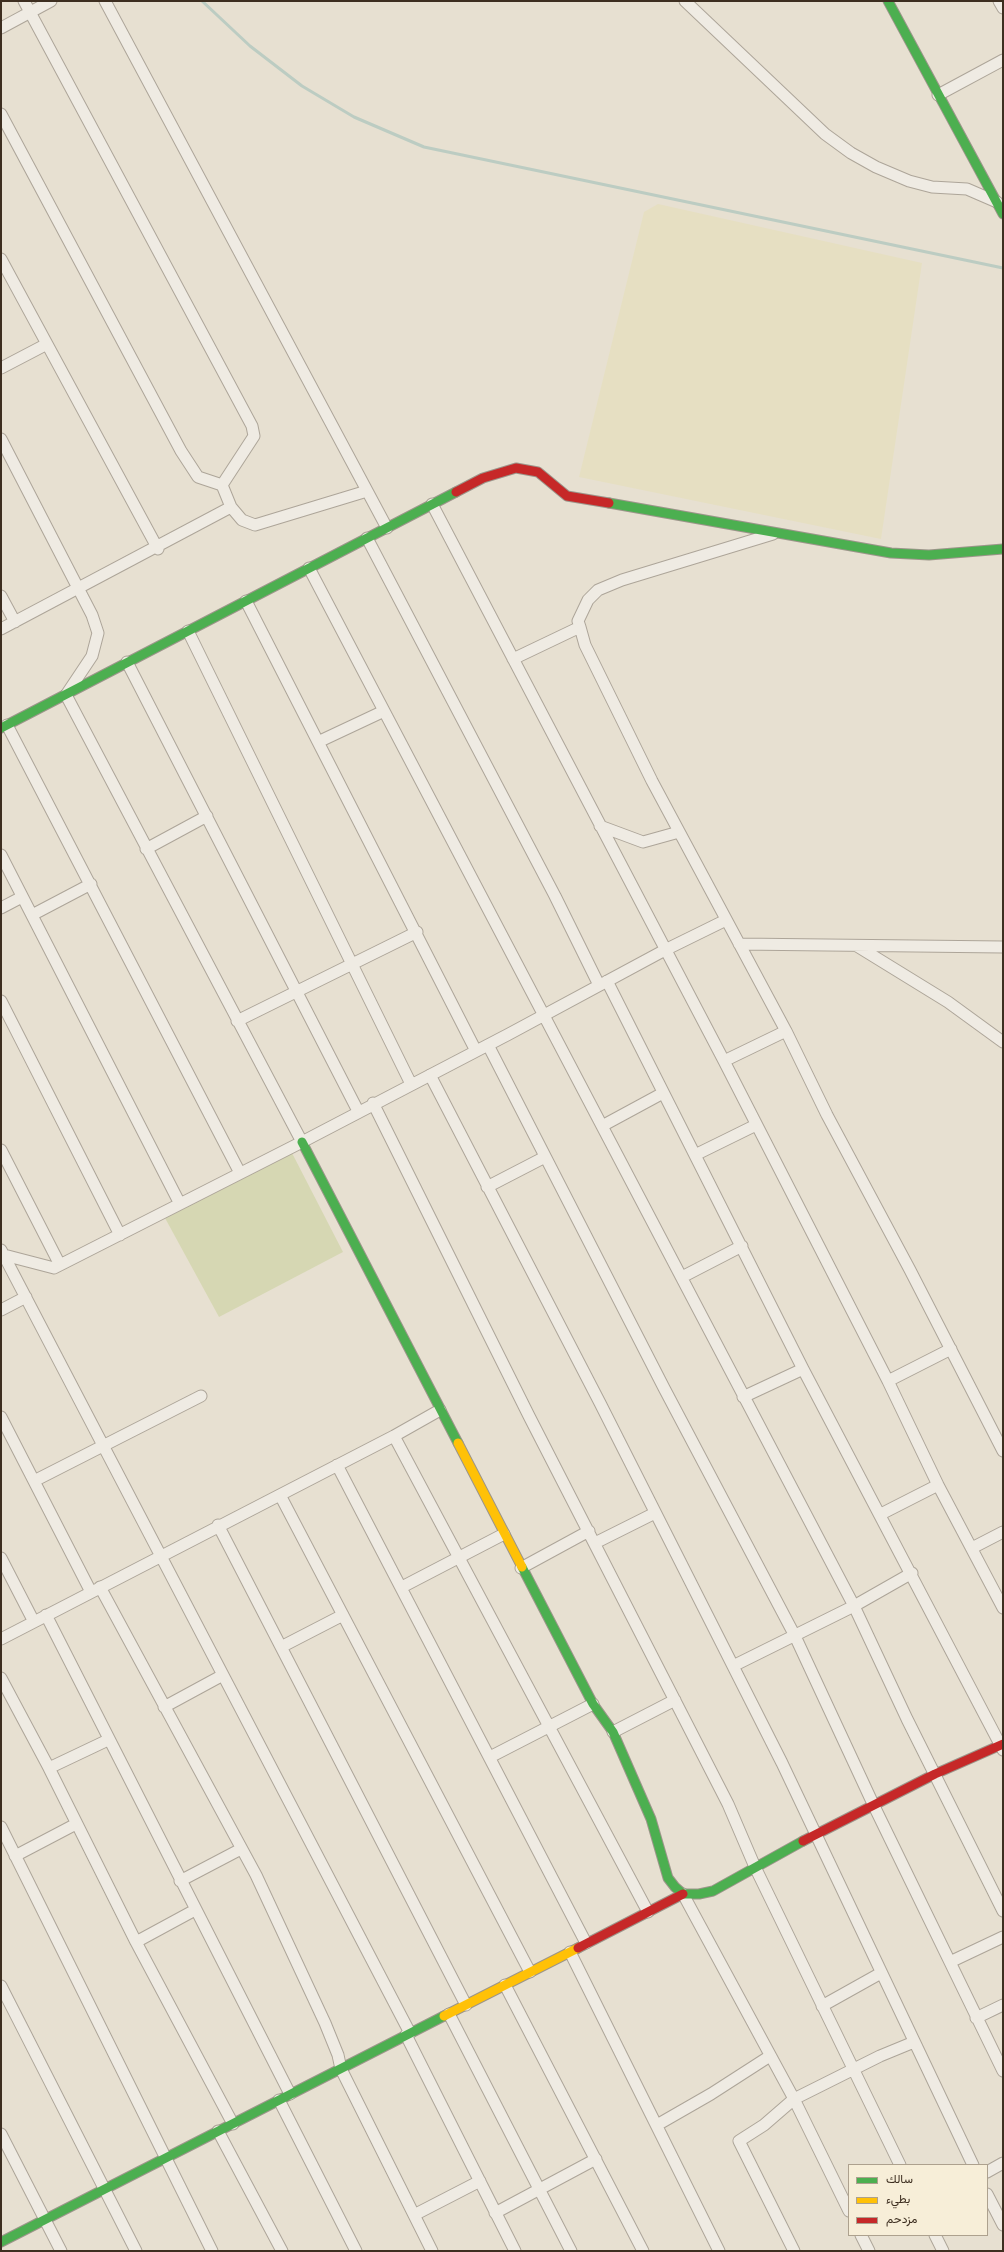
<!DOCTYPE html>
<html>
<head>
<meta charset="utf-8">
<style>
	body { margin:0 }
	#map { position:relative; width:1004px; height:2252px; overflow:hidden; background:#e7e0d1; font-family:"Crimson Pro",Vazirmatn,serif }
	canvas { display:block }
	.frame { position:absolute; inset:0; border:2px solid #3d2e20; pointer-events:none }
	.legend { position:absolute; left:848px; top:2164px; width:140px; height:72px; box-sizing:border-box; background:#f7eed8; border:1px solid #ada18e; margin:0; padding:5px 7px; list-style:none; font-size:12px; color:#3d2e20 }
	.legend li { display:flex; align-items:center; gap:8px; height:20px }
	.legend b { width:20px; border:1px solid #ada18e }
</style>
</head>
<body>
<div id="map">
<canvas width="1004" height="2252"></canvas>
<div class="frame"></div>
<ul class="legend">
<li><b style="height:5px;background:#4caf50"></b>سالك</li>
<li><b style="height:5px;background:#ffc107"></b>بطيء</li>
<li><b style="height:5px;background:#c62828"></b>مزدحم</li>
</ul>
</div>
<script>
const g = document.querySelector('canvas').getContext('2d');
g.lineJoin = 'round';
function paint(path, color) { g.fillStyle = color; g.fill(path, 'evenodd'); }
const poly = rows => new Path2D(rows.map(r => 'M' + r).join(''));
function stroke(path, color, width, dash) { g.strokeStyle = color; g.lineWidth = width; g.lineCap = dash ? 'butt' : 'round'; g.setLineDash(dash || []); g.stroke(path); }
const farmland = poly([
	[658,204,922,263,881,539,579,477,644,212]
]);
const green = poly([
	[292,1153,343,1252,219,1317,165,1218]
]);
const stream = poly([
	[202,1,250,46,302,86,354,117,424,147,1003,268]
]);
const street = poly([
	[24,1,252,426,254,436,222,485,231,507,242,520,255,525,367,491],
	[105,1,387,528],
	[685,1,825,134,851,153,876,167,909,181,932,187,967,189,997,202],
	[999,1,1003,8],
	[1,28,51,1],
	[938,95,1003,60],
	[1,114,181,451,198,477,222,485],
	[1,259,158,549],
	[1,368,47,344],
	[1,439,92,615,98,633,92,656,66,695,302,1142],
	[432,504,724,1061,888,1381,938,1485,1003,1608],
	[773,534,622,580,598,590,588,600,578,621,580,627,585,645,652,781,786,1031,827,1115,910,1270,1003,1451],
	[367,538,555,896,599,985],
	[309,568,854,1606,907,1719,1003,1911],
	[1,596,15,622],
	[246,601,476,1051],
	[1,629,231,507],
	[188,631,411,1084],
	[513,659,580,627],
	[127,662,358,1111],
	[7,725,240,1173],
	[318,742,384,711],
	[600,826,643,842,679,832],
	[146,849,207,816],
	[1,855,180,1204],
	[1,908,22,897],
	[32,915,91,884],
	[739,944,1003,947],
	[857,946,948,1002,1003,1042],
	[607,981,803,1369,1003,1750],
	[1,1001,120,1235],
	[237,1021,417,932],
	[488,1045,664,1388,795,1636,874,1806,1003,2071],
	[724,1061,786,1031],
	[430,1075,600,1403,782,1763,973,2165],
	[373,1103,529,1416,728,1804,755,1867,900,2165],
	[602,1126,663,1093],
	[1,1150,60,1265],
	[695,1155,756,1125],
	[487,1187,545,1157],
	[1,1250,410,2033],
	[4,1255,54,1268,302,1142,509,1034,665,950,726,920],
	[682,1277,742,1246],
	[1,1310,26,1297],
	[888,1381,951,1349],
	[743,1397,803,1369],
	[1,1417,91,1592],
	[394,1436,648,1912],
	[337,1465,586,1943],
	[34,1481,201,1396],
	[280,1495,530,1972],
	[881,1514,938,1485],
	[218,1525,466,2005],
	[595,1543,655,1513],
	[972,1548,1003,1532],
	[1,1558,34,1622],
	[521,1568,589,1531],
	[100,1587,256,1875,325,2023,338,2055,341,2069,432,2251],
	[402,1587,504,1534],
	[46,1615,290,2094],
	[1,1639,394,1436,440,1410],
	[281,1647,343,1615],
	[733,1666,854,1606,912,1573],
	[1,1678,49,1768,136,1942,233,2124],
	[164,1707,223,1675],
	[613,1732,675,1700],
	[490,1757,593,1704],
	[49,1768,108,1740],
	[1,1827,212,2251],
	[15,1856,76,1824],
	[180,1881,241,1849],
	[683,1894,794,2099,764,2125,739,2141,794,2251],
	[136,1942,195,1910],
	[570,1952,719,2251],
	[950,1962,1003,1937],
	[505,1985,643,2251],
	[1,1986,136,2251],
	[822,2006,881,1973],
	[449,2014,571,2251],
	[976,2018,1003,2005],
	[406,2035,515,2251],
	[279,2100,356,2251],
	[657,2125,711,2094,770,2056],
	[218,2131,282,2251],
	[1,2134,61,2251],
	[987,2172,1003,2163],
	[987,2194,1003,2225],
	[849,2211,794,2099,880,2056,914,2042],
	[495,2213,596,2159],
	[414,2215,480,2181],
	[861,2235,869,2251],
	[935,2235,943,2251]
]);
const fast = poly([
	[888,1,1003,214],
	[609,503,891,553,929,555,1003,549],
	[1,728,456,492],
	[302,1142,458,1443],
	[522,1567,593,1704,613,1732,651,1819,668,1878,675,1887,683,1894,699,1894,713,1891,803,1841],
	[1,2242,444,2016]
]);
const slow = poly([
	[458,1443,522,1567],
	[444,2016,578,1948]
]);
const jam = poly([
	[456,492,483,478,516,468,538,472,567,496,609,503],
	[803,1841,935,1774,1003,1744],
	[578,1948,683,1894]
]);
paint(farmland, '#e6dfc2');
paint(green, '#d6d7b3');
stroke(stream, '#bcccc2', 3);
stroke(street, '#ada599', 13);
stroke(fast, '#9c958a', 11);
stroke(slow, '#9c958a', 11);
stroke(jam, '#9c958a', 11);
stroke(street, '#efebe3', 11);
stroke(fast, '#4caf50', 9);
stroke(slow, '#ffc107', 9);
stroke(jam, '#c62828', 9);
</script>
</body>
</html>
